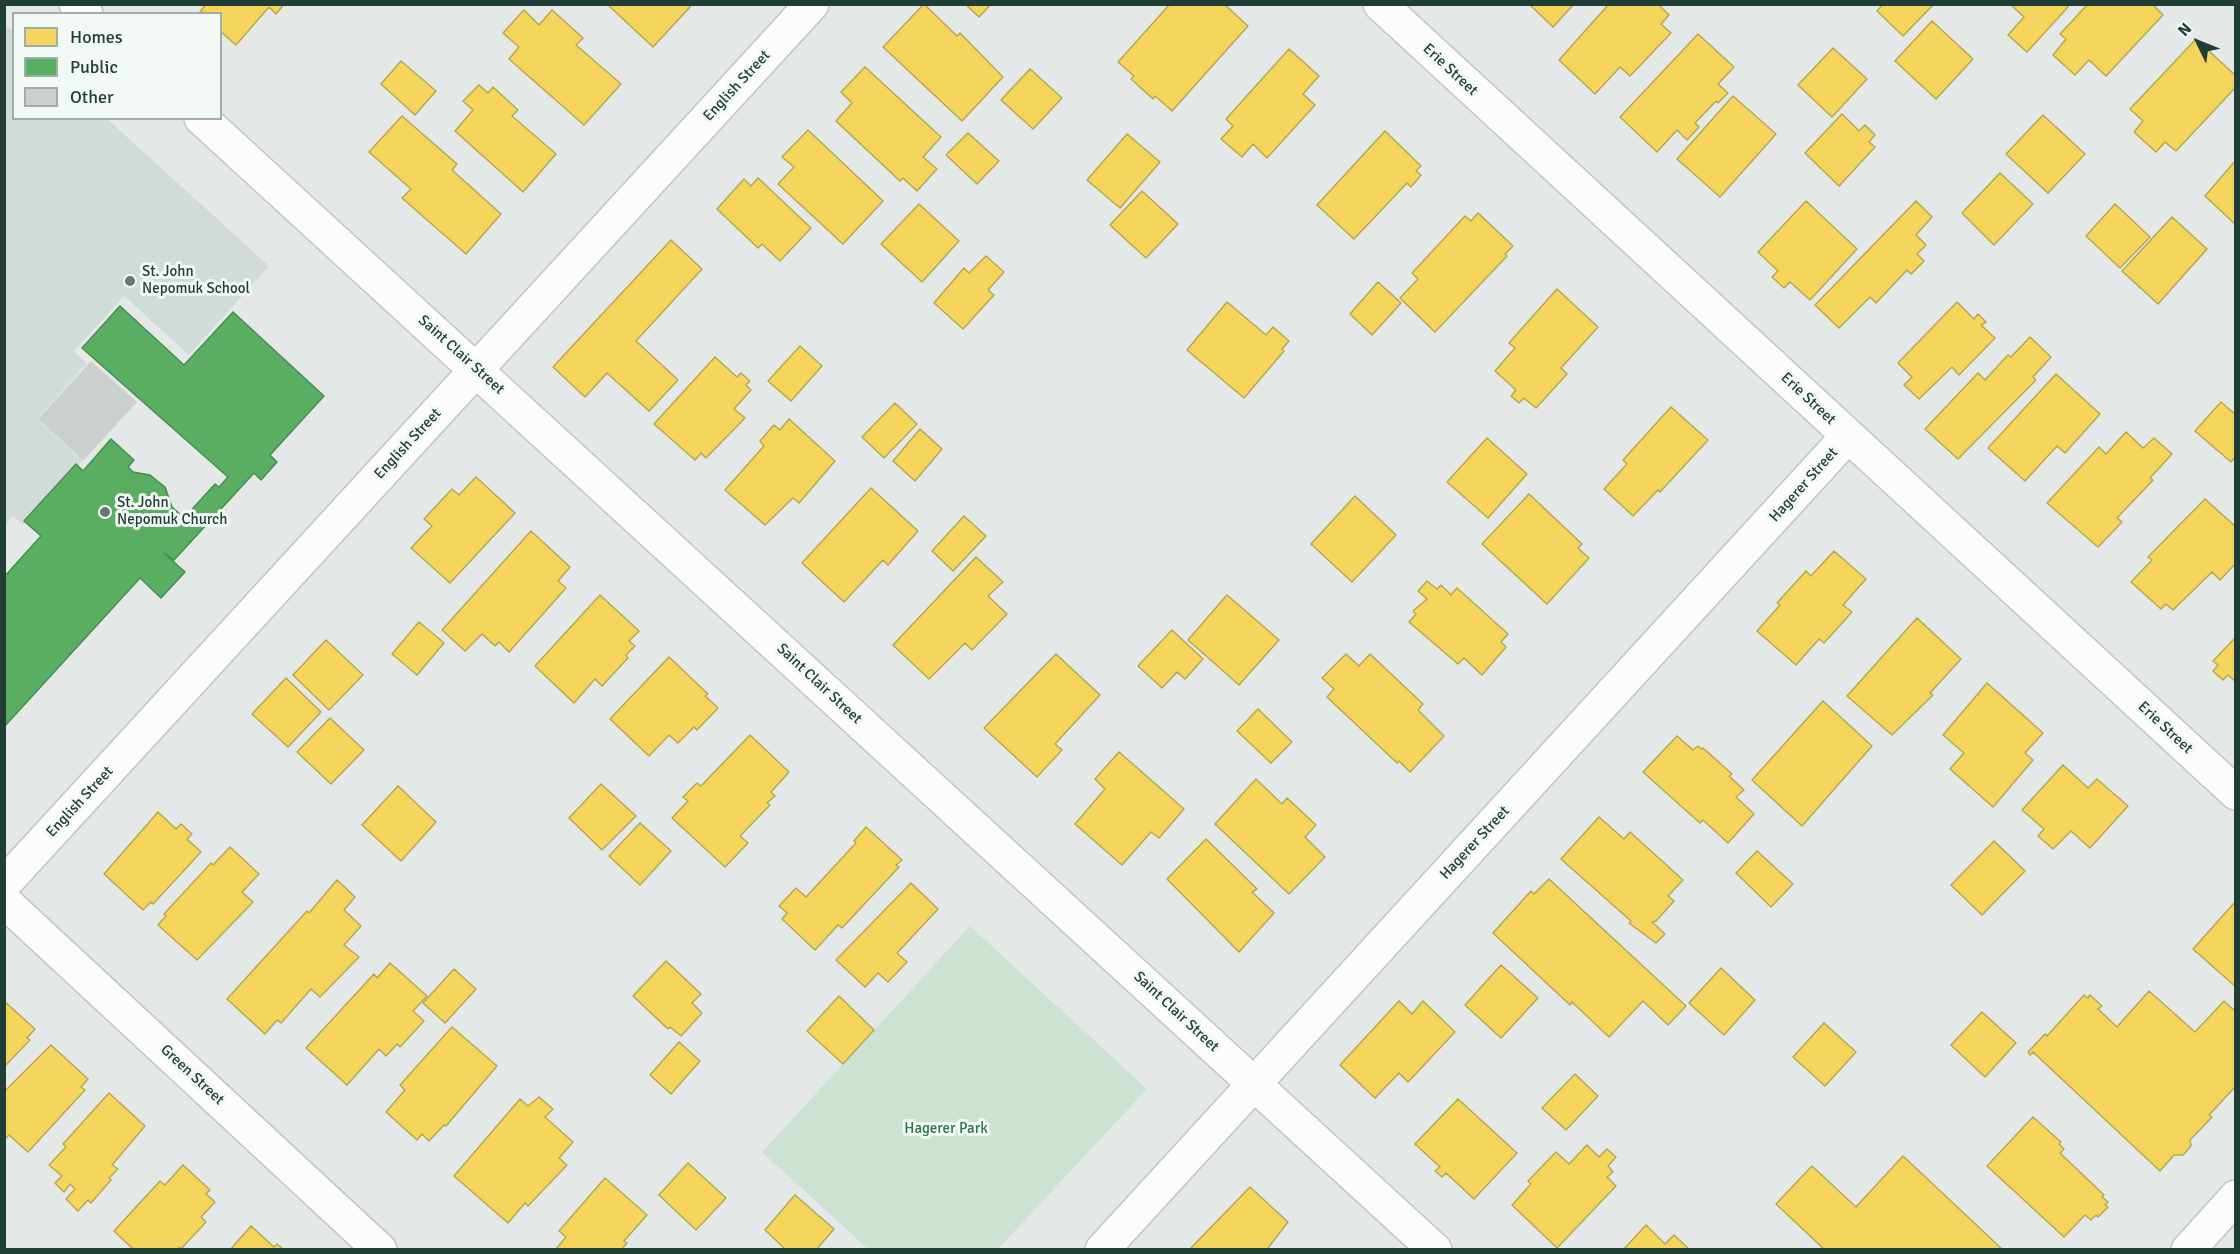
<!DOCTYPE html>
<html>
<head>
<meta charset="utf-8">
<style>
	body { margin:0 }
	#map { position:relative; width:2240px; height:1254px; overflow:hidden; background:#e4e9e7; font-family:Signika,sans-serif }
	canvas { display:block }
	.frame { position:absolute; inset:0; border:6px solid #213e36; pointer-events:none }
	.legend { position:absolute; left:12px; top:12px; width:210px; height:108px; box-sizing:border-box; background:#f2f9f5; border:2px solid #9eaea9; margin:0; padding:8px 10px; list-style:none; font-size:18px; color:#213e36 }
	.legend li { display:flex; align-items:center; gap:12px; height:30px }
	.legend b { width:30px; border:2px solid #9eaea9 }
	.north { position:absolute; left:2168px; top:12px; width:60px; height:60px; -webkit-text-stroke:4px #f2f9f5; paint-order:stroke; rotate:313deg; font-size:16px; font-weight:700; line-height:24px; text-align:center; color:#213e36 }
	.north::after { content:''; display:block; margin:auto; width:21px; height:27px; background:#213e36; clip-path:polygon(50% 0,100% 100%,50% 72%,0 100%) }
</style>
</head>
<body>
<div id="map">
<canvas width="2240" height="1254"></canvas>
<div class="frame"></div>
<ul class="legend">
<li><b style="height:16px;background:#f6d55c"></b>Homes</li>
<li><b style="height:16px;background:#5aae61"></b>Public</li>
<li><b style="height:16px;background:#cbd0ce"></b>Other</li>
</ul>
<div class="north">N</div>
</div>
<script>
const g = document.querySelector('canvas').getContext('2d');
g.lineJoin = 'round';
function paint(path, color) { g.fillStyle = color; g.fill(path, 'evenodd'); }
const poly = rows => new Path2D(rows.map(r => 'M' + r).join(''));
function stroke(path, color, width, dash) { g.strokeStyle = color; g.lineWidth = width; g.lineCap = dash ? 'butt' : 'round'; g.setLineDash(dash || []); g.stroke(path); }
function label(font, color, halo, rows, align = 'center') {
  g.font = font + ' Signika,sans-serif'; g.lineWidth = 6; g.setLineDash([]); g.textBaseline = 'middle'; g.strokeStyle = halo; g.fillStyle = color; for (const [text, x, y, turn = 0] of rows) {
    g.save(); g.translate(x, y); g.rotate((+turn || 0) * Math.PI / 180); g.textAlign = isNaN(turn) ? turn : align; if (halo) g.strokeText(text, 0, 0); g.fillText(text, 0, 0); g.restore();
  }
}
const built = poly([
	[4,24,13,32,14,118,107,119,269,266,189,355,124,296,74,351,87,363,37,419,82,461,23,524,13,516,5,525]
]);
const green = poly([
	[970,926,1147,1089,998,1249,868,1249,762,1152]
]);
const homes = poly([
	[206,4,284,4,276,14,269,7,236,45,220,31,220,14,200,12,206,4],
	[607,4,688,4,690,7,653,47,607,4],
	[924,4,957,36,960,33,1003,77,962,121,883,47,924,4],
	[965,4,991,4,979,17,965,4],
	[1170,4,1224,4,1248,26,1172,111,1155,96,1153,99,1131,79,1134,76,1118,62,1170,4],
	[1529,4,1574,4,1553,27,1529,4],
	[1609,4,1658,4,1669,15,1661,24,1671,33,1630,76,1620,67,1595,94,1559,60,1609,4],
	[1934,4,1903,36,1877,11,1883,4,1934,4],
	[2010,4,2065,4,2068,7,2027,52,2008,35,2024,17,2010,4],
	[2088,4,2152,4,2163,15,2106,76,2089,60,2075,75,2053,55,2066,39,2060,34,2088,4],
	[524,10,539,25,552,10,583,38,576,45,621,84,584,125,509,59,519,47,503,33,524,10],
	[1932,21,1973,59,1936,99,1895,61,1932,21],
	[1698,34,1734,67,1718,84,1728,93,1718,103,1716,101,1695,123,1699,127,1687,140,1677,130,1657,152,1620,117,1698,34],
	[2196,39,2236,76,2236,87,2176,151,2165,142,2156,152,2134,132,2143,121,2130,109,2196,39],
	[1833,48,1867,79,1832,117,1798,85,1833,48],
	[1289,49,1319,76,1303,94,1315,105,1267,158,1253,144,1242,157,1221,139,1233,126,1226,119,1289,49],
	[401,61,436,91,415,115,381,84,401,61],
	[865,67,941,137,923,157,937,169,917,191,903,178,900,181,836,121,852,103,841,92,865,67],
	[1030,69,1062,98,1033,129,1001,100,1030,69],
	[479,85,488,93,493,87,518,110,512,116,556,154,523,192,455,131,473,110,463,101,479,85],
	[1733,96,1776,134,1720,197,1677,159,1733,96],
	[1842,114,1859,131,1865,125,1875,135,1869,142,1875,147,1839,186,1805,153,1842,114],
	[2043,115,2085,154,2048,193,2006,154,2043,115],
	[402,116,457,164,452,170,501,214,466,254,402,198,411,189,369,152,402,116],
	[808,130,883,201,843,244,778,184,794,167,782,157,808,130],
	[1385,131,1421,166,1416,171,1421,175,1411,187,1407,183,1354,239,1317,205,1385,131],
	[968,133,999,161,977,184,946,155,968,133],
	[1127,134,1160,162,1120,208,1087,180,1127,134],
	[2236,160,2236,225,2205,196,2236,160],
	[2000,173,2033,204,1994,245,1962,213,2000,173],
	[758,178,811,228,780,261,762,244,758,248,717,209,744,179,751,186,758,178],
	[1142,191,1178,224,1146,258,1110,225,1142,191],
	[1806,201,1857,249,1810,300,1790,282,1784,288,1772,277,1778,271,1758,252,1806,201],
	[1916,201,1932,217,1916,235,1926,245,1917,254,1924,261,1911,274,1907,270,1876,303,1870,297,1839,328,1815,305,1916,201],
	[919,204,959,241,922,282,881,244,919,204],
	[2115,204,2150,237,2120,268,2086,236,2115,204],
	[1478,213,1513,246,1505,254,1507,256,1435,332,1400,298,1418,279,1412,273,1465,216,1471,221,1478,213],
	[2172,217,2207,249,2158,304,2122,271,2172,217],
	[671,240,702,269,636,341,678,380,649,411,607,373,585,397,553,367,671,240],
	[986,256,1004,272,988,290,994,295,963,329,934,303,964,268,969,273,986,256],
	[1378,282,1401,303,1372,335,1350,314,1378,282],
	[1557,289,1598,327,1561,368,1567,374,1536,408,1524,398,1519,403,1511,396,1516,390,1495,371,1515,348,1509,343,1557,289],
	[1227,302,1266,335,1273,327,1289,341,1282,349,1284,351,1244,398,1187,350,1227,302],
	[1957,302,1974,319,1978,314,1986,322,1981,325,1995,338,1959,375,1952,367,1919,399,1904,385,1912,377,1898,363,1957,302],
	[2030,337,2051,357,2033,377,2036,380,1958,459,1925,429,1978,373,1985,380,2008,355,2011,357,2030,337],
	[800,346,822,366,791,401,768,381,800,346],
	[715,357,737,377,741,373,750,381,746,385,751,390,734,409,745,418,706,458,701,453,695,460,654,424,715,357],
	[2056,374,2100,414,2065,453,2057,446,2025,481,1988,448,2056,374],
	[2221,402,2236,415,2236,456,2231,462,2195,431,2221,402],
	[895,403,917,424,884,458,862,437,895,403],
	[1671,407,1708,440,1660,492,1658,490,1633,516,1604,489,1627,464,1623,460,1671,407],
	[789,419,835,461,799,503,793,498,765,525,725,490,764,446,760,441,774,425,780,430,789,419],
	[920,429,942,449,915,481,893,461,920,429],
	[2126,432,2143,448,2154,438,2172,454,2150,478,2153,480,2117,518,2122,522,2098,547,2047,503,2099,447,2106,454,2126,432],
	[1487,438,1527,474,1488,518,1447,482,1487,438],
	[476,477,515,513,450,583,411,548,432,526,424,519,452,489,459,495,476,477],
	[871,488,918,531,888,565,883,560,844,602,802,563,871,488],
	[1529,494,1582,544,1578,548,1589,558,1547,604,1482,544,1529,494],
	[1355,496,1396,535,1352,582,1311,544,1355,496],
	[2205,499,2236,527,2236,563,2220,580,2212,572,2173,610,2166,604,2161,609,2131,582,2152,560,2148,557,2205,499],
	[964,516,986,536,953,571,932,551,964,516],
	[531,531,570,567,558,581,566,588,509,652,499,642,495,646,482,634,465,651,442,630,531,531],
	[1834,551,1866,579,1843,605,1852,612,1824,643,1819,639,1796,665,1757,631,1780,605,1777,603,1806,571,1811,576,1834,551],
	[976,557,1003,582,988,596,1007,614,972,650,965,643,929,679,893,645,976,557],
	[1427,581,1437,589,1441,585,1451,595,1457,588,1508,634,1501,642,1506,647,1482,675,1464,658,1458,664,1409,622,1416,614,1413,611,1427,599,1418,591,1427,581],
	[600,595,639,631,629,641,635,646,626,655,628,658,602,686,595,679,574,703,535,666,600,595],
	[1227,595,1279,640,1239,685,1188,640,1227,595],
	[1917,618,1961,659,1930,693,1933,695,1892,735,1847,696,1917,618],
	[419,622,444,643,417,675,392,654,419,622],
	[1172,630,1203,659,1185,679,1177,672,1162,688,1138,666,1172,630],
	[2236,637,2236,682,2228,675,2223,680,2213,671,2218,665,2213,661,2236,637],
	[326,640,363,675,329,710,293,675,326,640],
	[1056,654,1100,695,1055,744,1062,750,1037,777,984,728,1056,654],
	[1346,654,1359,666,1370,654,1423,704,1418,710,1444,736,1410,772,1399,761,1397,763,1327,697,1334,689,1322,678,1346,654],
	[669,657,708,694,705,696,718,708,697,730,694,727,678,743,669,735,649,756,610,719,669,657],
	[286,678,321,712,288,747,252,714,286,678],
	[1987,683,2043,733,2025,753,2033,760,1993,807,1950,769,1964,753,1943,735,1987,683],
	[1823,701,1872,746,1802,826,1752,780,1823,701],
	[1258,709,1292,742,1271,763,1237,731,1258,709],
	[330,718,364,750,331,784,297,752,330,718],
	[750,735,789,772,771,792,775,796,767,803,770,805,740,836,748,843,725,867,672,818,688,801,683,797,697,783,701,786,750,735],
	[1677,736,1693,750,1698,746,1701,749,1703,748,1732,774,1729,776,1744,790,1736,797,1754,814,1728,843,1703,820,1700,823,1643,772,1677,736],
	[1119,752,1184,809,1159,838,1151,832,1122,865,1075,824,1105,789,1095,779,1119,752],
	[2063,765,2088,788,2097,779,2128,806,2090,848,2071,831,2053,849,2038,836,2044,829,2022,810,2063,765],
	[1256,779,1282,804,1287,798,1316,825,1305,837,1325,857,1289,894,1215,824,1256,779],
	[601,784,636,816,602,850,569,818,601,784],
	[398,786,436,822,401,861,362,825,398,786],
	[158,812,176,829,181,824,192,834,187,839,201,852,153,904,151,902,143,910,104,874,158,812],
	[1599,817,1624,839,1630,832,1683,880,1668,896,1674,901,1656,921,1652,922,1665,934,1656,943,1629,923,1631,921,1561,859,1599,817],
	[640,823,671,851,640,885,609,856,640,823],
	[866,827,902,860,896,865,899,867,842,928,838,925,815,950,782,919,787,913,779,906,796,888,806,897,856,843,854,841,866,827],
	[1206,839,1257,889,1252,892,1274,913,1239,952,1167,879,1206,839],
	[1994,841,2025,871,1982,915,1951,885,1994,841],
	[230,847,259,874,242,892,253,902,197,960,158,925,166,916,164,914,211,863,213,865,230,847],
	[1757,851,1793,884,1771,907,1736,873,1757,851],
	[1549,879,1686,1006,1668,1025,1643,1001,1609,1037,1572,1002,1570,1005,1493,933,1531,891,1534,894,1549,879],
	[337,880,355,897,344,910,361,926,344,945,359,957,320,997,311,989,281,1023,277,1020,265,1034,227,999,307,911,309,913,337,880],
	[911,883,938,909,897,953,907,962,888,982,878,973,865,987,836,960,911,883],
	[2236,901,2236,987,2193,949,2236,901],
	[666,961,701,994,692,1003,702,1013,681,1036,670,1027,668,1029,633,996,666,961],
	[390,963,427,996,413,1011,424,1021,400,1047,397,1044,386,1056,379,1049,347,1085,306,1048,374,974,377,978,390,963],
	[1501,965,1538,998,1501,1038,1465,1005,1501,965],
	[1721,968,1755,1000,1724,1035,1689,1003,1721,968],
	[454,969,476,989,445,1023,423,1003,454,969],
	[2149,991,2195,1032,2224,1001,2236,1012,2236,1086,2209,1115,2212,1117,2190,1140,2191,1146,2183,1155,2174,1155,2160,1171,2033,1052,2030,1055,2028,1052,2045,1034,2047,1036,2084,995,2088,998,2090,995,2102,1006,2098,1009,2117,1027,2149,991],
	[839,996,874,1030,843,1064,807,1031,839,996],
	[4,1001,35,1029,27,1038,30,1040,4,1067,4,1001],
	[1399,1001,1412,1014,1423,1001,1455,1032,1408,1082,1399,1073,1375,1098,1340,1065,1399,1001],
	[1982,1012,2016,1043,1985,1077,1951,1045,1982,1012],
	[1824,1023,1856,1052,1825,1086,1793,1057,1824,1023],
	[452,1027,497,1066,446,1126,444,1125,429,1141,422,1134,417,1140,386,1112,405,1090,400,1085,452,1027],
	[679,1042,700,1061,671,1094,650,1075,679,1042],
	[51,1045,88,1079,81,1087,85,1090,28,1152,9,1135,4,1140,4,1092,51,1045],
	[1575,1074,1598,1096,1566,1130,1542,1108,1575,1074],
	[109,1093,145,1126,112,1165,118,1169,109,1178,111,1180,91,1203,88,1200,78,1211,66,1199,75,1189,70,1184,64,1192,55,1183,62,1176,49,1165,66,1147,63,1144,109,1093],
	[539,1097,553,1109,545,1117,573,1142,559,1158,567,1165,528,1206,525,1203,508,1223,454,1176,520,1099,528,1106,539,1097],
	[1458,1099,1517,1153,1474,1199,1446,1173,1442,1177,1435,1171,1440,1167,1415,1144,1458,1099],
	[2033,1117,2061,1142,2059,1144,2064,1149,2060,1153,2104,1195,2102,1197,2108,1202,2105,1205,2108,1207,2098,1217,2096,1215,2091,1220,2085,1215,2064,1237,1987,1166,2033,1117],
	[1587,1145,1599,1157,1607,1149,1616,1157,1608,1166,1613,1172,1607,1177,1616,1186,1557,1248,1512,1205,1531,1184,1528,1181,1556,1152,1569,1164,1587,1145],
	[1903,1156,2003,1250,1825,1250,1776,1204,1812,1166,1856,1207,1903,1156],
	[688,1163,726,1198,696,1230,659,1195,688,1163],
	[183,1165,210,1190,206,1194,215,1202,201,1217,206,1222,181,1249,179,1247,177,1250,134,1250,114,1231,160,1181,165,1185,183,1165],
	[605,1178,647,1215,624,1241,627,1243,621,1250,555,1250,566,1237,559,1231,605,1178],
	[1250,1187,1288,1222,1268,1248,1269,1250,1189,1250,1250,1187],
	[795,1195,834,1229,816,1250,786,1250,765,1230,795,1195],
	[1646,1225,1665,1244,1674,1235,1690,1250,1623,1250,1646,1225],
	[251,1226,274,1247,277,1244,284,1250,230,1250,251,1226]
]);
const public = poly([
	[120,306,184,365,233,312,324,396,270,455,277,462,261,480,254,473,174,560,164,553,185,572,161,598,140,578,4,727,4,577,41,536,24,521,76,464,83,471,111,439,134,460,128,467,133,472,150,475,165,487,172,507,184,518,215,484,219,487,228,477,82,348,120,306]
]);
const building = poly([
	[91,362,136,402,83,460,39,419,91,362]
]);
const minor = poly([
	[76,4,86,14],
	[1380,4,2236,793],
	[201,118,1435,1250],
	[4,884,812,4],
	[4,901,380,1250],
	[1102,1250,1848,436]
]);
const secondary = poly([
	[2188,1250,2236,1197]
]);
const markers = [
	[130,281,6,"#657a74"],
	[105,512,6,"#657a74"]
];
const streetNames = [
	["Erie Street",1450,70,43],
	["English Street",737,86,-47],
	["Saint Clair Street",461,355,42],
	["Erie Street",1808,399,43],
	["English Street",408,444,-47],
	["Hagerer Street",1804,485,-48],
	["Saint Clair Street",819,684,43],
	["Erie Street",2165,728,43],
	["English Street",80,802,-47],
	["Hagerer Street",1475,843,-47],
	["Saint Clair Street",1176,1012,43],
	["Green Street",192,1075,43]
];
const poiNames = [
	["St. John",142,272],
	["Nepomuk School",142,289],
	["St. John",117,503],
	["Nepomuk Church",117,520]
];
const parkNames = [
	["Hagerer Park",946,1129]
];
paint(built, '#d1dbd7');
paint(green, '#cce3d4');
paint(homes, '#f6d55c');
stroke(homes, '#b6a851', 1.5);
paint(public, '#5aae61');
stroke(public, '#498c54', 1.5);
paint(building, '#cbd0ce');
stroke(building, '#ccd2d0', 1.5);
stroke(minor, '#c1c6c4', 36);
stroke(secondary, '#bfc7c4', 36);
stroke(minor, '#fbfcfb', 33);
stroke(secondary, '#fbfcfb', 33);
for (const [x, y, r, color] of markers) { const dot = new Path2D(); dot.arc(x, y, r, 0, 2 * Math.PI); g.fillStyle = color; g.fill(dot); stroke(dot, '#f2f9f5', 2); }
label('15px', '#213e36', '#f2f9f5', streetNames);
label('15px', '#213e36', '#f2f9f5', poiNames, 'left');
label('15px', '#297648', '#f2f9f5', parkNames);
</script>
</body>
</html>
